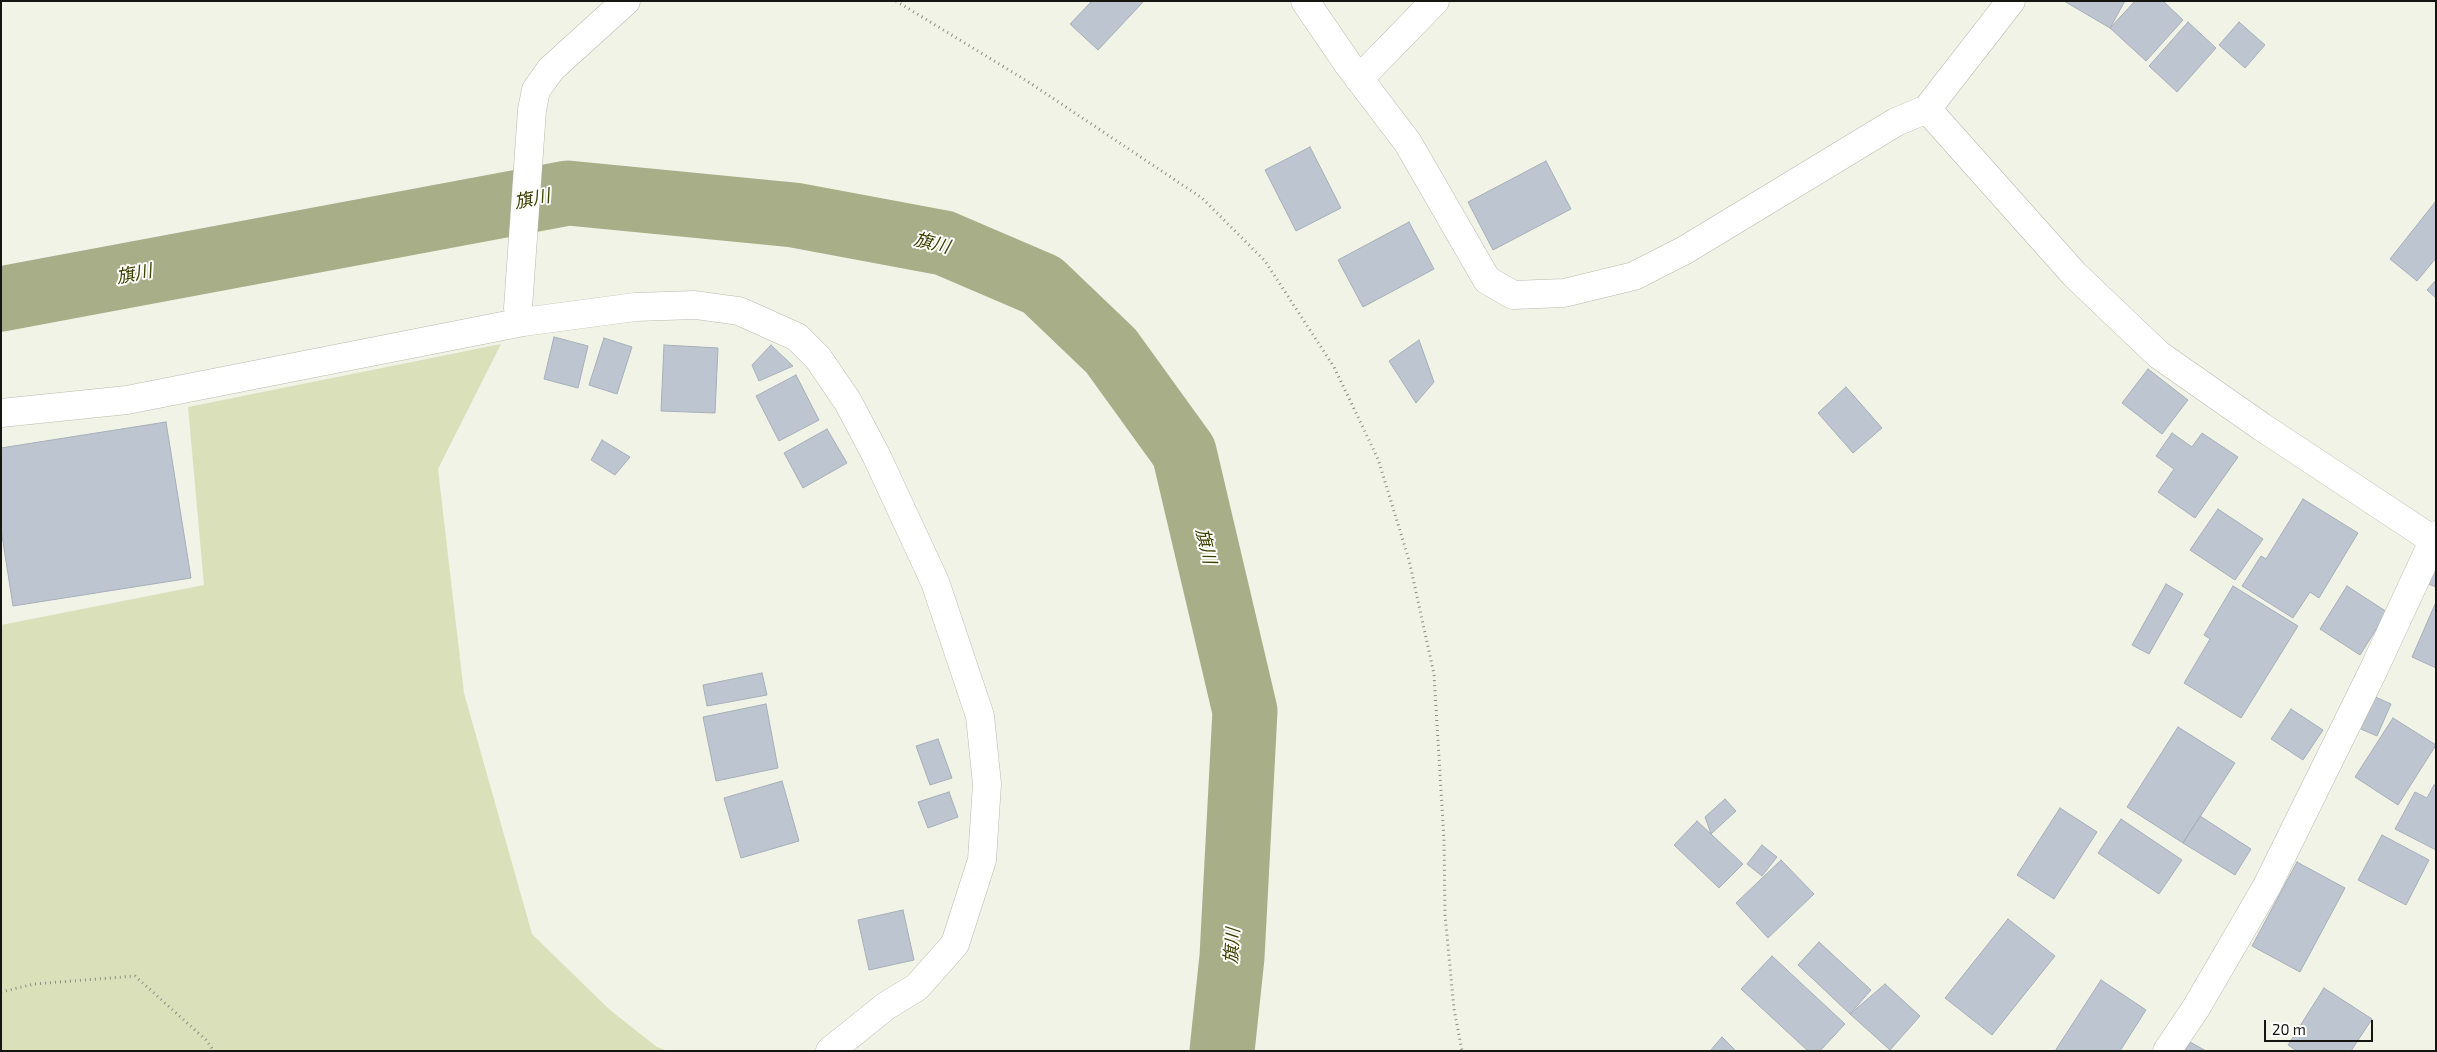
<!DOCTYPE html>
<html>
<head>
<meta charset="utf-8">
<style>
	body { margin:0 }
	#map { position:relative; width:2437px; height:1052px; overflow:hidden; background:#f0f3e6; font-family:"Exo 2",sans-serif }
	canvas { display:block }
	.frame { position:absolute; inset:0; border:2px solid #151612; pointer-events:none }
	.scale { position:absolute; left:2264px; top:1020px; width:109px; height:22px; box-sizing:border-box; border:2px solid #151612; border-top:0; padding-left:6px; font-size:15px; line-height:18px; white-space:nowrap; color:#151612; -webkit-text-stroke:4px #fefffc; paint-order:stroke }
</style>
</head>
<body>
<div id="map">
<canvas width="2437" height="1052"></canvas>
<div class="frame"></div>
<div class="scale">20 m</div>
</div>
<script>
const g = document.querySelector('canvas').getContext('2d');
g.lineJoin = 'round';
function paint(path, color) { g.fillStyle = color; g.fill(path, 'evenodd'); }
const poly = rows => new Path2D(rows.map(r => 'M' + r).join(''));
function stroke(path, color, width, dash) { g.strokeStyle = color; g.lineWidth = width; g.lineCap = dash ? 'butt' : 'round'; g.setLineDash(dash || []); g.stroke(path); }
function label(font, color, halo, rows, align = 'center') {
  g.font = font + ' "Exo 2","Noto Sans JP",sans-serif'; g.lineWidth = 4; g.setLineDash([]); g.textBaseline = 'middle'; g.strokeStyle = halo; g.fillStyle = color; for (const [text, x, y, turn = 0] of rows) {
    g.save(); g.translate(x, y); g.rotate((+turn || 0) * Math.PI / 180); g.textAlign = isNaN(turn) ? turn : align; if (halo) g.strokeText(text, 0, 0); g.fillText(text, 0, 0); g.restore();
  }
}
const green = poly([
	[501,344,438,469,464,693,532,934,610,1010,657,1047,668,1051,1,1051,1,625,204,585,188,407]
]);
const river = poly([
	[1,299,568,193,794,215,944,243,1042,285,1111,351,1184,452,1245,711,1232,957,1222,1051]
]);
const building = poly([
	[1092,1,1144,1,1098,50,1070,24,1092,1],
	[2064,1,2125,1,2110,28,2064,1],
	[2135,1,2163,1,2183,20,2146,61,2110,28,2135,1],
	[2188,22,2216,48,2177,92,2149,66,2188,22],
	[2239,22,2265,45,2245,68,2219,45,2239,22],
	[1310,147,1341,208,1296,231,1265,170,1310,147],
	[1546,161,1571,209,1493,250,1468,202,1546,161],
	[2436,201,2436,258,2417,281,2390,259,2436,201],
	[1409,222,1434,269,1363,307,1338,260,1409,222],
	[2436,280,2436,298,2427,290,2436,280],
	[554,337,588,346,578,388,544,379,554,337],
	[604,338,632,347,617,394,589,385,604,338],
	[1419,340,1434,382,1416,403,1389,361,1419,340],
	[664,345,718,348,715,413,661,411,664,345],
	[771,345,793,366,759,381,752,365,771,345],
	[2148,369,2188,400,2162,434,2122,403,2148,369],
	[796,375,819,420,779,441,756,396,796,375],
	[1846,387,1882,428,1853,453,1818,413,1846,387],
	[166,422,191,578,13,606,1,529,1,448,166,422],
	[827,429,847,463,803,488,784,453,827,429],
	[2172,433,2192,447,2202,433,2238,457,2195,518,2158,492,2174,469,2156,456,2172,433],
	[602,440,630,457,615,475,591,460,602,440],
	[2303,499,2358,533,2319,598,2310,592,2293,618,2242,586,2261,556,2266,559,2303,499],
	[2218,509,2263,539,2235,580,2190,550,2218,509],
	[2436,558,2436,587,2421,581,2436,558],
	[2166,584,2183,594,2149,654,2132,645,2166,584],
	[2233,586,2298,626,2241,718,2184,683,2210,639,2204,635,2233,586],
	[2347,586,2387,612,2360,655,2320,629,2347,586],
	[2436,602,2436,668,2412,657,2436,602],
	[762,673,767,695,707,706,703,685,762,673],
	[2369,694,2391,704,2377,736,2354,726,2369,694],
	[766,704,778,768,716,781,703,717,766,704],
	[2291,709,2323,730,2303,760,2271,739,2291,709],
	[2393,718,2436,745,2398,805,2355,777,2393,718],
	[2178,727,2235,763,2183,843,2127,807,2178,727],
	[938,739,952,778,930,785,916,746,938,739],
	[782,781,799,841,741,858,724,798,782,781],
	[2434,785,2436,786,2436,850,2395,829,2415,792,2427,798,2434,785],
	[949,792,958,817,928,828,918,802,949,792],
	[1725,799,1736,811,1711,834,1705,817,1725,799],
	[2060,808,2097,832,2054,899,2017,875,2060,808],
	[2200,816,2251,849,2235,875,2183,843,2200,816],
	[2121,819,2182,860,2159,894,2098,853,2121,819],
	[1697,821,1743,864,1719,888,1674,845,1697,821],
	[2382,835,2429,860,2406,905,2358,880,2382,835],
	[1762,845,1777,857,1762,876,1747,864,1762,845],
	[1781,860,1814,894,1768,938,1736,903,1781,860],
	[2297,862,2345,888,2300,972,2252,946,2297,862],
	[903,910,914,960,869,970,858,920,903,910],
	[2008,919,2055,956,1992,1035,1945,998,2008,919],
	[1819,942,1871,990,1850,1014,1798,965,1819,942],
	[1772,956,1845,1024,1820,1051,1808,1051,1741,989,1772,956],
	[2101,980,2146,1010,2120,1051,2055,1051,2101,980],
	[1885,984,1920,1016,1890,1050,1850,1014,1885,984],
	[2324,988,2372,1019,2351,1051,2297,1051,2288,1045,2324,988],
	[1722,1037,1736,1051,1710,1051,1722,1037],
	[2190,1042,2206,1051,2185,1051,2190,1042]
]);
const path = poly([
	[896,1,1027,81,1202,198,1265,261,1334,367,1378,459,1409,560,1434,674,1444,840,1445,915,1454,1009,1462,1051],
	[1,992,34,984,135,976,206,1040,214,1051]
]);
const minor = poly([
	[1305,1,1348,64,1408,143,1487,280,1513,295,1564,293,1634,276,1685,250,1896,122,1927,109,2011,1],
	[1359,79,1435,1],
	[1927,109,2075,275,2159,355,2262,427,2433,540],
	[523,322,518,308,532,110,536,90,551,69,626,1],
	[1,413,127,400,523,322,635,307,695,305,739,311,797,337,818,358,848,402,876,455,935,582,980,716,987,784,982,860,955,944,917,987,886,1006,830,1051],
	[2167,1051,2196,1008,2267,886,2373,671,2436,535]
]);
const waterNames = [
	["旗川",532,199,-11],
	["旗川",932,243,14],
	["旗川",134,274,-11],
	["旗川",1206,546,77],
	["旗川",1232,946,-86]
];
paint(green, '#dae1ba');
stroke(river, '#a8ae88', 65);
paint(building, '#bdc5d0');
stroke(building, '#a6afb9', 1);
stroke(minor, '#b8baae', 29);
stroke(path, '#8c8e85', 3, [1, 4]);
stroke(minor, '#fff', 28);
label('italic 18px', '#3c4100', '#fefffc', waterNames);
</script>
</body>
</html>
